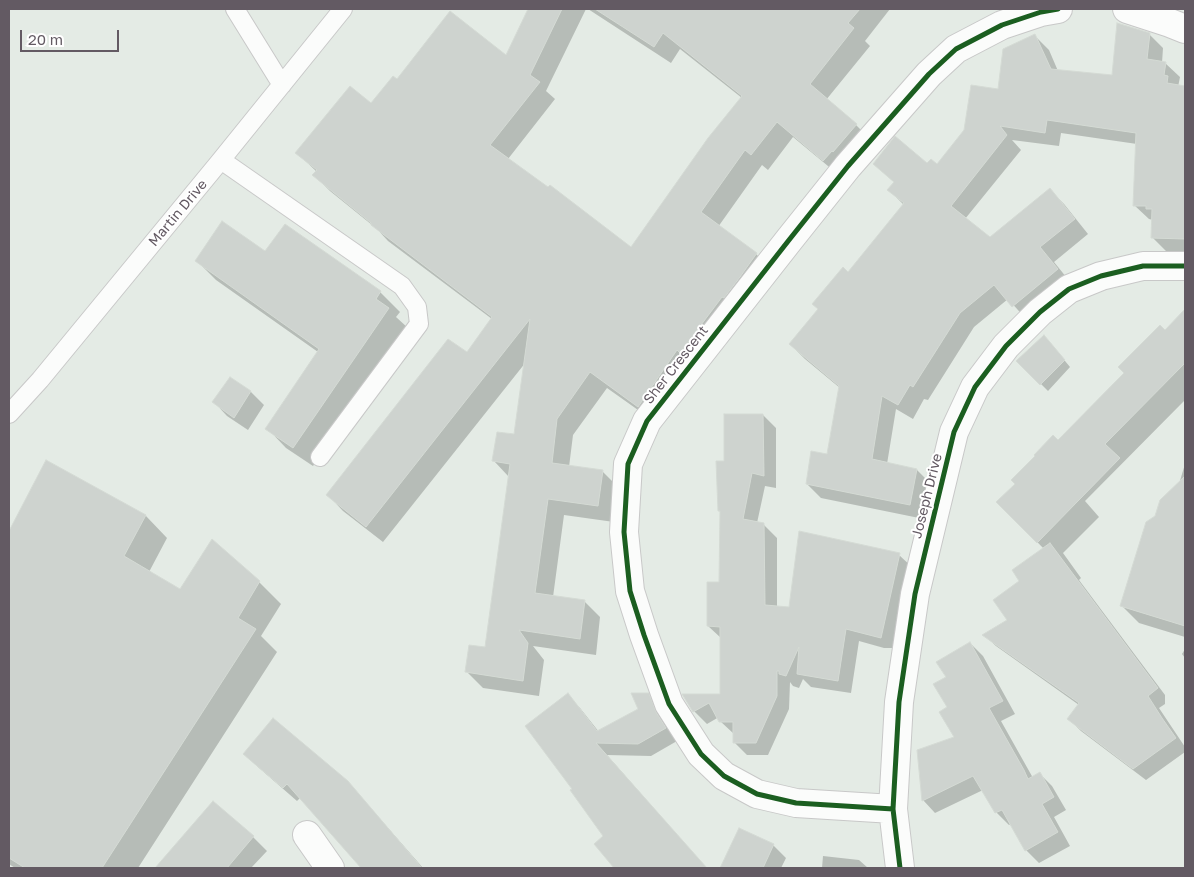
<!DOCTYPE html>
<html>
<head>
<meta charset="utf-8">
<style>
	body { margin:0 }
	#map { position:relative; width:1194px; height:877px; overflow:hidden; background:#e4ebe5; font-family:"Golos Text",sans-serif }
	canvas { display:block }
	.frame { position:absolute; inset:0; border:10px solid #635a63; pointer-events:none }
	.scale { position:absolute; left:20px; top:30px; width:99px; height:22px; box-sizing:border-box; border:2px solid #635a63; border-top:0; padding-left:6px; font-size:15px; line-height:18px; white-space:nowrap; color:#635a63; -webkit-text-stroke:4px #fff; paint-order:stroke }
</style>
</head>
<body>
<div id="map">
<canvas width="1194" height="877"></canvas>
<div class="frame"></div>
<div class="scale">20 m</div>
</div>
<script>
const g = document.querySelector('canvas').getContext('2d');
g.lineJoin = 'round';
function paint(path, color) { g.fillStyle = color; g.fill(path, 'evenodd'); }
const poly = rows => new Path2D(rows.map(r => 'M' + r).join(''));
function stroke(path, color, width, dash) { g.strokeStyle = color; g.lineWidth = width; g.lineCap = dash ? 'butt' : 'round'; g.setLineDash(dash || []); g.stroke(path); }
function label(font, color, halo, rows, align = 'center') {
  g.font = font + ' "Golos Text",sans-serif'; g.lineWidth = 4; g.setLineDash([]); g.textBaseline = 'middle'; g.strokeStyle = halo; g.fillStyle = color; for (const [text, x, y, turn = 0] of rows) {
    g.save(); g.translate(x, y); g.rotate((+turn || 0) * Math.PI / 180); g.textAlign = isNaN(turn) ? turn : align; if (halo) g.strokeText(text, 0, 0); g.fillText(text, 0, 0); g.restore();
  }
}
const shadow = poly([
	[529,9,586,9,546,91,555,99,508,159,631,249,742,98,680,49,671,63,588,9,786,9,803,22,813,9,890,9,865,41,870,46,826,100,856,125,872,141,840,176,793,137,768,170,762,165,718,227,756,254,772,270,655,422,607,388,573,435,569,467,602,471,618,487,614,522,564,515,553,597,584,601,600,617,596,655,533,646,544,660,539,696,483,688,467,672,486,649,509,477,494,461,515,436,526,362,383,542,343,511,327,494,467,353,492,319,388,241,377,229,330,191,314,175,317,172,297,153,371,104,397,81,506,57],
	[1149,34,1163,48,1162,63,1165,63,1180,77,1178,87,1185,87,1185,252,1166,251,1152,237,1153,220,1149,219,1134,205,1137,144,1061,133,1059,146,1012,140,1021,150,965,219,990,238,1050,190,1064,204,1088,234,1054,262,1071,283,1027,320,1008,299,974,327,928,400,924,399,913,419,896,409,887,464,917,470,931,484,924,519,821,498,807,484,828,455,840,388,805,359,790,344,904,205,889,190,895,183,874,164,938,166,999,90,1035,36,1049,50,1058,71,1113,76],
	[266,253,380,292,400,312,396,317,408,328,313,466,286,448,267,428,318,352,216,280,197,261],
	[1185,312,1185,400,1085,501,1099,517,1063,553,1081,578,1079,580,1165,695,1165,704,1159,708,1185,747,1185,752,1146,780,1081,731,1069,719,1079,705,996,646,984,635,1008,621,1021,582,1044,549,998,502,1165,331],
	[1051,344,1070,367,1048,391,1018,361],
	[230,378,251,392,264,405,248,430,227,416,214,402],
	[763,415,776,428,776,488,765,486,757,523,764,525,777,538,777,607,790,608,899,555,912,567,894,648,884,648,859,641,851,693,811,687,803,679,799,688,793,686,790,682,789,709,768,755,747,755,735,743,734,734,720,721,719,717,707,724,694,711,721,696,721,638,708,626,720,583,721,512,719,511,725,463],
	[47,462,146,516,167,538,149,572,180,590,259,582,281,604,261,636,277,652,138,868,15,868,9,864,9,533],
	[1185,464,1185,637,1139,623,1122,606,1156,517,1179,484],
	[970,643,983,656,1015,714,1001,721,1033,778,1040,774,1052,786,1066,810,1054,817,1070,846,1039,863,1026,850,1011,824,1009,825,996,812,983,790,935,813,923,800,956,737,949,708,947,678],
	[1185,649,1185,658,1182,654],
	[567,695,580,708,599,732,640,709,648,695,661,708,677,741,651,756,607,755,706,868,658,868,647,858,635,868,617,868,612,864,605,836,574,789],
	[244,754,347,782,361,797,423,868,362,868,301,797,297,801,258,767],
	[213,803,253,837,267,851,251,868,157,868],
	[739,829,773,845,786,858,781,868,721,868],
	[823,856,859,860,868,868,822,868]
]);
const building = poly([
	[528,9,562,9,530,75,540,82,490,145,548,187,550,185,631,247,708,138,742,96,663,33,654,47,595,9,860,9,848,23,854,28,810,84,857,124,833,152,832,151,823,161,777,122,751,155,745,150,701,212,757,253,740,277,724,298,722,297,680,353,677,350,638,407,590,372,557,419,552,463,603,470,598,506,548,499,535,593,585,600,580,639,519,630,528,643,523,681,465,672,469,645,485,647,510,464,492,461,497,432,514,434,530,319,366,527,326,495,448,339,467,352,492,317,371,225,371,223,312,175,317,170,295,153,350,86,371,103,393,76,397,79,450,11,506,55,528,9],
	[1117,23,1150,33,1147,59,1166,62,1164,75,1168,76,1167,83,1185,86,1185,239,1151,238,1152,209,1146,209,1146,206,1133,206,1136,133,1047,120,1045,133,1000,126,1007,135,951,206,990,237,1050,188,1075,219,1040,247,1058,269,1012,307,994,285,960,313,913,387,910,385,898,405,882,396,872,459,917,469,910,505,806,484,811,451,827,454,839,386,789,344,818,309,812,304,843,267,848,272,904,203,887,190,894,182,873,164,895,136,927,163,931,159,937,164,964,130,971,85,998,89,1003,49,1035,34,1051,69,1112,75,1117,23],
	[222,221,265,251,285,224,381,291,376,299,389,308,293,448,265,429,319,349,195,261,222,221],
	[1185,309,1185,363,1105,444,1120,458,1037,543,996,502,1015,484,1011,480,1035,456,1034,455,1053,435,1058,440,1124,373,1118,367,1160,325,1165,330,1185,309],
	[1044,335,1065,360,1040,385,1016,361,1044,335],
	[230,377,251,391,234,418,212,402,230,377],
	[724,414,763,414,764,476,752,473,743,519,764,523,765,605,789,607,799,531,900,553,881,638,846,629,838,681,797,674,799,647,786,676,779,674,779,671,777,671,777,696,756,743,733,743,733,722,719,722,709,703,693,712,682,694,720,694,720,627,707,626,707,582,719,582,720,511,718,511,716,461,724,461,724,414],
	[46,460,146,515,124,556,180,589,212,539,260,581,238,618,256,629,102,868,25,868,9,858,9,531,46,460],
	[1185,476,1185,626,1120,606,1146,522,1155,516,1160,500,1185,476],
	[1050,543,1158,688,1148,696,1162,718,1176,738,1133,769,1067,719,1079,703,982,635,1007,620,993,600,1019,581,1012,570,1050,543],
	[970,642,1003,701,989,708,1024,770,1028,779,1040,772,1054,797,1042,804,1058,832,1025,851,1002,810,995,813,973,776,922,801,917,750,954,737,939,712,947,707,933,684,946,677,936,662,970,642],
	[568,693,597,731,638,709,631,693,649,693,656,712,666,728,638,744,596,743,707,868,614,868,594,844,603,836,570,790,572,789,525,726,568,693],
	[273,718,348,781,422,868,361,868,287,784,283,788,243,754,273,718],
	[213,801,254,836,227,868,155,868,213,801],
	[739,828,774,844,763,868,720,868,739,828]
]);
const lane = poly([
	[235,9,282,85],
	[221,160,402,286,417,307,419,324,320,457],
	[9,414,40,380,221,160,343,9]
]);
const street = poly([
	[1127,9,1170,23,1185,29],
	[893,809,796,803,757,794,724,776,701,754,669,704,644,635,630,591,624,532,628,464,647,421,789,240,848,166,929,74,956,49,1002,25,1041,12,1058,9],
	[307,835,330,868],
	[900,868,893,809,899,702,915,594,954,432,975,387,1006,346,1040,312,1069,289,1101,276,1143,266,1185,266]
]);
const cycleway = poly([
	[893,809,796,803,757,794,724,776,701,754,669,704,644,635,630,591,624,532,628,464,647,421,789,240,848,166,929,74,956,49,1002,25,1041,12,1058,9],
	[900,868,893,809,899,702,915,594,954,432,975,387,1006,346,1040,312,1069,289,1101,276,1143,266,1185,266]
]);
const streetNames = [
	["Martin Drive",178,213,-50],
	["Sher Crescent",676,365,-52],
	["Joseph Drive",927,496,-76]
];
paint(shadow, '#0003');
paint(building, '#ced3cf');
stroke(building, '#d4dad4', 1);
stroke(lane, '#c8c8c8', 20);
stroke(street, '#c8c8c8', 30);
stroke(lane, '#fbfcfb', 18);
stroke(street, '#fbfcfb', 28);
stroke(cycleway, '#1b5e20', 5);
label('14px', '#635a63', '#fff', streetNames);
</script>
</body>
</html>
